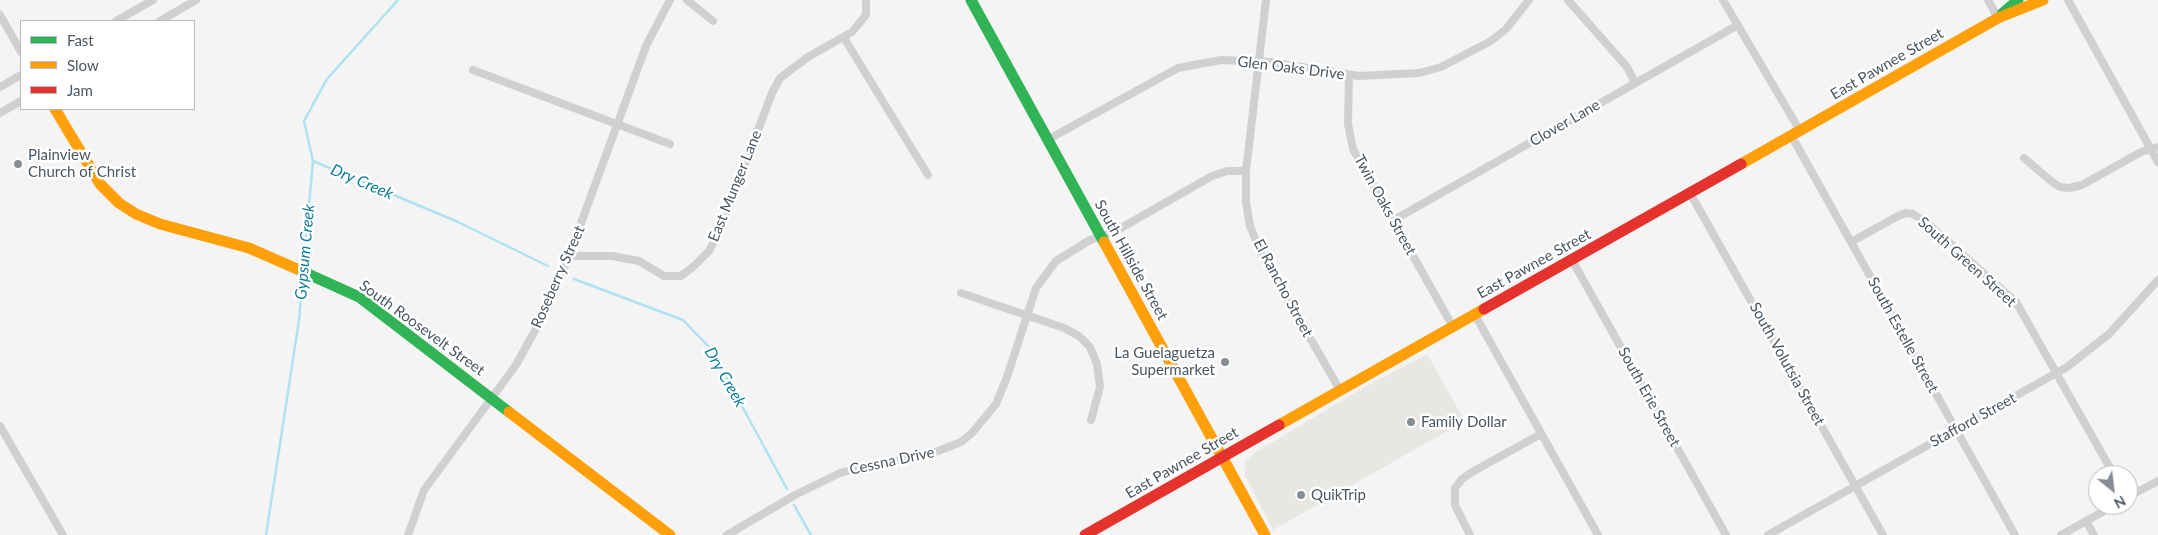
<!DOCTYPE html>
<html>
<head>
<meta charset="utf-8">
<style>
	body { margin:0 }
	#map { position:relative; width:2158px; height:535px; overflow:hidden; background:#f4f4f4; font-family:Lato,sans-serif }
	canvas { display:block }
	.legend { position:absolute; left:20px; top:20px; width:175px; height:90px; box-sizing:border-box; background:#fff; border:1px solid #b7bbc0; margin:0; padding:6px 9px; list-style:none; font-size:15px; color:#4a5661 }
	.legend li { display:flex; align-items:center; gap:10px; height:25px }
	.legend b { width:25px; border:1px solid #b7bbc0 }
	.north { position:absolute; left:2088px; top:465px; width:50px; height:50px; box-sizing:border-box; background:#fff; border:1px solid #b7bbc0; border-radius:50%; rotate:151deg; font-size:14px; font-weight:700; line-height:20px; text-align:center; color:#4a5661 }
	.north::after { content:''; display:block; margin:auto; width:18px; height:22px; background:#868d94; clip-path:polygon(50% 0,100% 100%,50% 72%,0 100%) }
</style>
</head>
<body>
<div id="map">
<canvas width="2158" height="535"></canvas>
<ul class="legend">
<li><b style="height:6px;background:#30b455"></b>Fast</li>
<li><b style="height:6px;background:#ff9f0a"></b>Slow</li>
<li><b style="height:6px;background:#e5322d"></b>Jam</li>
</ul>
<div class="north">N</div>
</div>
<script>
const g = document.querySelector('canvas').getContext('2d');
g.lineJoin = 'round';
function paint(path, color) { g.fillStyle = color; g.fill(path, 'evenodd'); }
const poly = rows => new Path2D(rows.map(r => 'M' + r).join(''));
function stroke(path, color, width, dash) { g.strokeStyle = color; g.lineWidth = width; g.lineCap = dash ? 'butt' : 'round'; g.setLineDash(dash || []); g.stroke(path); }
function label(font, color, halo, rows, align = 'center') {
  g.font = font + ' Lato,sans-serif'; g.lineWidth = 5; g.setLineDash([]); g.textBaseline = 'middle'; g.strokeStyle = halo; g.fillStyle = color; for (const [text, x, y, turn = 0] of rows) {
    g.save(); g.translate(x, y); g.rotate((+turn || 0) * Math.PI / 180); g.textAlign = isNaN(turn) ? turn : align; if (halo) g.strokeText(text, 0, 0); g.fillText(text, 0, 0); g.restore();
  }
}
const commercial = poly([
	[1427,354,1465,421,1273,530,1245,476,1245,462,1254,453,1361,389]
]);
const stream = poly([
	[313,161,458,222,548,266],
	[303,269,313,161,304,121,327,79,398,0],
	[574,279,683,320,711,349,787,489],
	[794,505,811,535],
	[266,535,299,320,303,277]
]);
const street = poly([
	[687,0,713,21],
	[1266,0,1246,171,1246,202,1250,226,1261,253,1340,390],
	[1568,0,1627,67,1635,83],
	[1723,0,1800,131],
	[1988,0,1998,18],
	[2068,0,2158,162],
	[0,15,21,52],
	[116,21,153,0],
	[160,21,196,0],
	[844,38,928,175],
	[473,70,670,144],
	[1349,75,1348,124,1353,149,1453,327],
	[0,87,21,75],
	[0,113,21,101],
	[1791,135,2015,535],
	[1047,140,1178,68,1221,60,1270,62,1359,76,1419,73,1441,67,1491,41,1506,29,1529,0],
	[2024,158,2051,181,2060,187,2069,188,2082,185,2141,152,2158,147],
	[1690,193,1883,535],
	[1392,221,1738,25],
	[1851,242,1898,216,1906,213,1913,214,1927,223,2016,302,2114,475],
	[569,256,612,256,639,261,664,276,681,276,693,267,709,251,720,230,772,93,780,78,808,57,852,32,866,15,866,0],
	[1572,260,1726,535],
	[961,293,1064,328,1079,336,1090,347,1097,364,1100,387,1091,420],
	[1475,315,1598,535],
	[0,426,63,535],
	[2128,497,2158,481],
	[2086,521,2094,535],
	[408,535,424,490,516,365,550,303,569,256,646,46,670,0],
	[727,535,795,495,840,473,866,466,928,455,961,442,972,433,996,404,1007,377,1036,288,1056,261,1090,240,1114,232,1212,176,1227,171,1246,171],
	[1470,535,1455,505,1455,488,1462,479,1472,472,1541,434],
	[1768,535,2067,367,2109,334,2158,280],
	[2061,535,2115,505]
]);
const fast = poly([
	[971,0,1104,242],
	[2002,14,2018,0],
	[297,269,359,297,509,412]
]);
const slow = poly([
	[55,109,100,184,119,203,136,214,160,224,249,248,297,269],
	[1741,164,1998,18,2043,0],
	[1104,242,1265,535],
	[509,412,670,535],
	[1279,425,1484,309]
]);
const jam = poly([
	[1484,309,1741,164],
	[1085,535,1279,425]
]);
const markers = [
	[18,164,5,"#868d94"],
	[1225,362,5,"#868d94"],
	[1411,422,5,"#868d94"],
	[1301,495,5,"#868d94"]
];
const streetNames = [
	["East Pawnee Street",1887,64,-30],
	["Glen Oaks Drive",1291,68,7],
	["Clover Lane",1565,123,-30],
	["East Munger Lane",735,186,-68],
	["Twin Oaks Street",1385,205,61],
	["South Hillside Street",1131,260,61],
	["South Green Street",1967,262,42],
	["East Pawnee Street",1534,264,-29],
	["Roseberry Street",558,277,-66],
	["El Rancho Street",1283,288,62],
	["South Roosevelt Street",422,328,36],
	["South Estelle Street",1903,335,61],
	["South Volutsia Street",1787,364,61],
	["South Erie Street",1649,397,61],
	["Stafford Street",1973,420,-29],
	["Cessna Drive",892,461,-12],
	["East Pawnee Street",1182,463,-30]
];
const poiNames = [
	["Plainview",28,155],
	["Church of Christ",28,172],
	["La Guelaguetza",1215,353,"right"],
	["Supermarket",1215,370,"right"],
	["Family Dollar",1421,422],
	["QuikTrip",1311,495]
];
const waterNames = [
	["Dry Creek",362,182,23],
	["Gypsum Creek",305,252,-85],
	["Dry Creek",725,377,60]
];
paint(commercial, '#e8e7e3');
stroke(stream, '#aee2f0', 2.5);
stroke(street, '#ced0d2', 8);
stroke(fast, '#30b455', 11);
stroke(slow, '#ff9f0a', 11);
stroke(jam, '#e5322d', 11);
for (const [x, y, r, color] of markers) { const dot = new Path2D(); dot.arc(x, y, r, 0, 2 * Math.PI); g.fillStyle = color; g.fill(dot); stroke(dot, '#fff', 2); }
label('15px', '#4a5661', '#fff', streetNames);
label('15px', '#4a5661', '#fff', poiNames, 'left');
label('italic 16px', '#0c7c9b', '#fff', waterNames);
</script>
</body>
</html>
